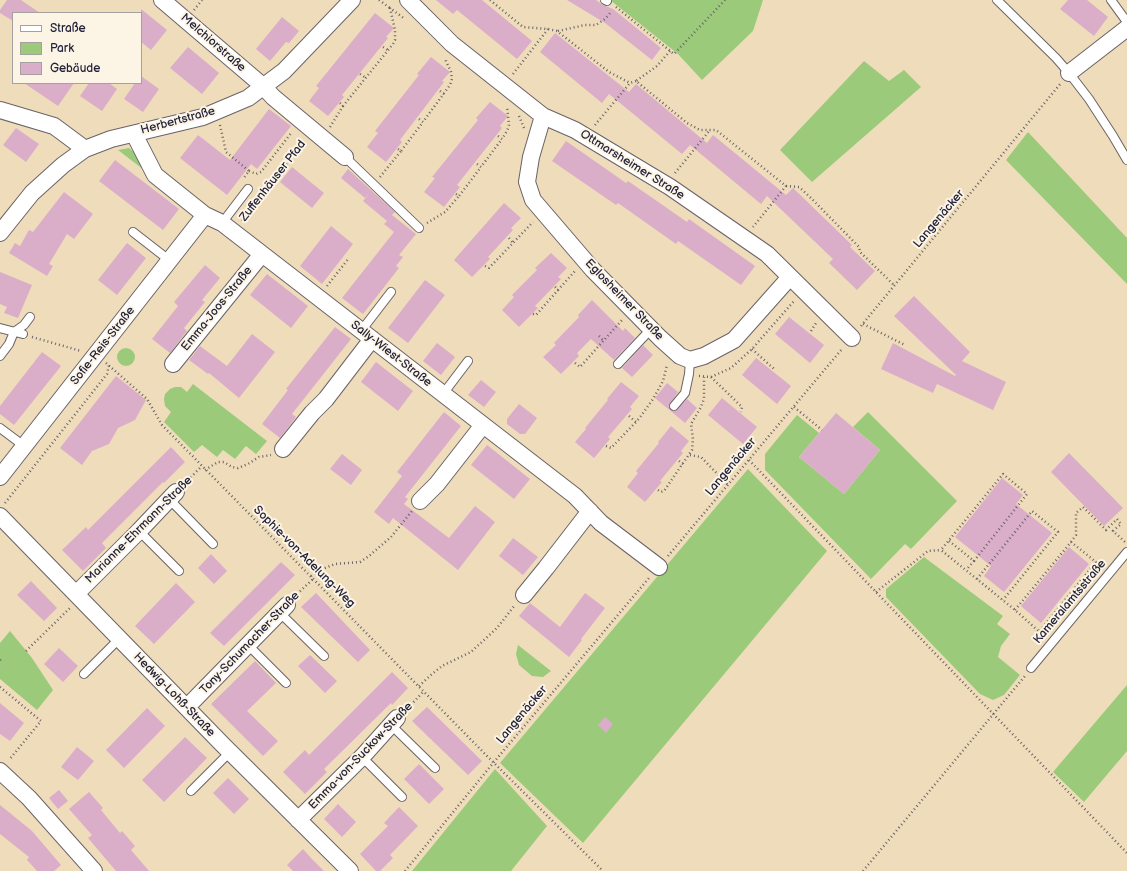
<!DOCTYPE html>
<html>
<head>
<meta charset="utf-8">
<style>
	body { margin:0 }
	#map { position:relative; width:1127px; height:871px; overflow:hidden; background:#efdcba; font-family:"Balsamiq Sans",sans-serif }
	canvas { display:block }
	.legend { position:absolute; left:12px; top:12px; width:130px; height:72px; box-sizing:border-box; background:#fcf5e5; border:1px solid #a5a1a1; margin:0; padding:5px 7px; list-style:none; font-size:12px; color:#22223b }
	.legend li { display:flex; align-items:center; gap:8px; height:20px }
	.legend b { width:20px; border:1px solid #a5a1a1 }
</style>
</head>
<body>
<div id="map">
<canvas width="1127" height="871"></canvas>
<ul class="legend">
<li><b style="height:5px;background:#fff"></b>Straße</li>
<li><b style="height:11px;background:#9bcb7a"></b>Park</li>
<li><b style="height:11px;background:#daaec9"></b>Gebäude</li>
</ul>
</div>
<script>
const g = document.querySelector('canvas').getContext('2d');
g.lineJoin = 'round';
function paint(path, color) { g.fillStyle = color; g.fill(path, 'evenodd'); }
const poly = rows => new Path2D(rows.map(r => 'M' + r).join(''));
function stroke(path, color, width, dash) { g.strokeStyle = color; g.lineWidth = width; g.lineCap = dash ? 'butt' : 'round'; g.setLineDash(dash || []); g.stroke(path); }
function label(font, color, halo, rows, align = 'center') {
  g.font = font + ' "Balsamiq Sans",sans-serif'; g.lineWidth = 4; g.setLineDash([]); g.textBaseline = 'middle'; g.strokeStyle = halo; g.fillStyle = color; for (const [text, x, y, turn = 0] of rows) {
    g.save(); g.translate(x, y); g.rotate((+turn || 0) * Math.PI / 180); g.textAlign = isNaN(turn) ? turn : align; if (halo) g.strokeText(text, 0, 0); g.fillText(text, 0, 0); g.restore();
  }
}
const green = poly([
	[610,0,763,0,753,31,702,80,678,54],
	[864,61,889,81,904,70,921,87,812,182,780,150],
	[1028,132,1127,238,1127,284,1006,160],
	[129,148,136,154,144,170,118,150],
	'117 357a9 9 0 1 1 18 0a9 9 0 1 1-18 0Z',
	[193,384,267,441,256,454,246,446,235,459,223,450,217,457,202,445,194,452,164,422,171,412,165,406,164,399,165,394,170,389,175,387,181,387,187,392],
	[868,412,957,501,911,549,905,544,871,579,765,470,765,454,797,415,819,433,799,457,844,494,880,450,853,427],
	[748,469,827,551,583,843,500,763],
	[924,557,1003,616,997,624,1010,634,1001,646,998,657,1020,675,1004,695,993,700,980,694,886,597,886,589],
	[10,631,32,658,53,690,37,710,0,679,0,643],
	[518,645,551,671,543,677,532,676,519,665,516,654],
	[1127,685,1127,751,1084,802,1053,772],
	[495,769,547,826,511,871,412,871]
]);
const building = poly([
	[7,0,21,0,40,13,13,13,13,21,0,13,0,10],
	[436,0,482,0,532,41,517,59,457,10,453,14],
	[567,0,596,0,603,5,613,9,661,48,652,60,605,23],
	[1068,0,1087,0,1108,17,1094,36,1060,9],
	[141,9,167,30,151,50,141,42],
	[375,13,394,28,386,37,388,38,342,95,344,97,328,116,309,101,319,88,316,86],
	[282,17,299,31,289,43,286,42,270,61,256,49],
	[555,33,629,92,636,84,707,143,713,135,786,195,793,188,852,245,850,247,875,271,857,290,829,263,833,259,767,196,761,204,690,145,682,154,609,94,602,103,540,52],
	[188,47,219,73,202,94,170,68],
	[431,57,450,72,442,81,444,82,400,140,402,142,386,162,367,147,378,133,375,131,419,75,417,74],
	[141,76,159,89,143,112,124,99,135,83,141,83],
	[24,83,74,83,58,106],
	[89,83,109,83,117,89,102,111,80,96],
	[490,102,508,116,500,126,502,128,457,185,460,187,444,207,424,192,435,178,432,177,478,120,476,118],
	[269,109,291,126,257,169,251,164,227,195,180,158,198,135,230,160],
	[16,128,39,144,26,162,3,145],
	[566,141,626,183,628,181,687,222,689,219,755,266,741,285,678,241,676,244,618,203,616,205,552,161],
	[115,160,179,209,163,230,99,181],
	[292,167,324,193,312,208,280,182],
	[348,169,395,212,392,215,416,234,399,255,403,257,396,266,399,268,363,314,342,298,394,232,384,224,387,221,363,201,369,194,365,198,341,178],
	[64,192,93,214,74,239,67,234,49,264,53,266,47,276,9,253,15,243,20,246,29,230,33,232],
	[504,203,521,218,511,228,513,230,488,257,490,259,472,277,454,260],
	[331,226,353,244,322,284,300,266],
	[127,243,146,258,117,295,98,280],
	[551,253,567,268,558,277,561,279,535,306,538,308,519,327,502,310,514,297,512,295,537,270,535,268],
	[205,265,220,278,202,300,205,302,184,328,187,331,170,353,152,339,178,306,174,302],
	[0,272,32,285,18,318,4,313,7,307,0,304],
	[267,274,308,306,291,328,250,295],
	[425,280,445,295,408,343,388,328],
	[914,296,970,352,962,361,1006,382,993,410,937,384,933,393,881,369,893,343,955,376,956,375,894,316],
	[592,300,623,331,625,328,635,338,614,360,591,339,577,353,579,356,561,374,543,357,556,345,554,343,579,317,578,315],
	[789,317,824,345,810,363,775,334],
	[335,327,351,339,292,414,296,417,280,438,262,424,288,390,286,389],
	[252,334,275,352,239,398,209,373,208,374,189,360,200,346,227,366],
	[437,343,455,357,441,375,423,361],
	[643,345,653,355,632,377,622,368],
	[42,352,61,366,14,425,0,414,0,406],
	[756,358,791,386,777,404,742,375],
	[376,362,413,391,398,411,361,382],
	[116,376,146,400,135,420,118,428,109,444,92,451,82,465,60,448],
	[481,380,496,392,484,407,468,395],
	[621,382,639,396,630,407,632,409,608,437,610,439,594,458,575,442,586,429,585,428,608,400,607,399],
	[667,383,678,392,669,405,671,410,676,411,687,399,697,408,685,423,655,398],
	[722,398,757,427,743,444,708,415],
	[519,404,537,418,525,434,520,434,507,424,507,419],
	[444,412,461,426,405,497,408,499,404,504,449,538,475,506,495,522,458,570,393,518,389,524,374,512,402,476,397,472],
	[836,413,880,450,844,494,799,457],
	[671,426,689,441,681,451,683,453,660,481,662,482,645,502,627,487,638,473,636,471,659,443,658,442],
	[487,445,530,479,514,499,471,465],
	[171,447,185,462,164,483,163,482,102,543,106,548,83,571,62,550,86,527,88,530],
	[1069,453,1123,508,1104,526,1051,472],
	[342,454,362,470,351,485,330,469],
	[1002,478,1023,495,1016,504,1052,533,1004,592,984,576,991,566,955,537],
	[513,538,538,557,523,575,499,556],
	[1069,547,1089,564,1041,623,1021,606],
	[211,554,227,571,214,584,198,568],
	[281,562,295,575,224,646,210,633],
	[31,581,57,608,44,621,17,595],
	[176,583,195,602,154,644,135,626],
	[316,593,370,650,358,662,301,607],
	[585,593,605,608,581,639,582,640,569,657,519,616,530,603,560,627],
	[59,648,78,666,63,682,44,664],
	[310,655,337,681,325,693,298,666],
	[255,661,276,683,247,711,278,741,263,756,211,704],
	[392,672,408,688,392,705,391,703,324,769,327,772,305,794,283,772,305,750,309,755],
	[0,703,24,723,10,741,0,734],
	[427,707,482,761,468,775,412,721],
	[147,708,165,726,124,768,106,750],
	[605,717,613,724,606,733,598,725],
	[185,737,207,758,164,802,142,780],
	[77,747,94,761,78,780,61,767],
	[419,764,444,789,429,804,404,779],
	[228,778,249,799,234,814,213,793],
	[59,790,68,801,58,809,49,798],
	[89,792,103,808,101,810,120,833,122,831,135,846,131,850,149,871,116,871,88,838,92,835,69,809],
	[338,804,356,822,342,837,324,819],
	[0,805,32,831,61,865,54,871,37,871,27,860,29,857,0,834],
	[399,807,418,826,390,855,393,858,380,871,376,871,360,854,388,826,384,823],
	[303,849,311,858,324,871,293,871,287,865]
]);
const path = poly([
	[379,0,390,8],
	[490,0,523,27,548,29,557,31,609,72,630,83],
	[616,7,674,54,725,0],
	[194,10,202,0],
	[558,31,585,25,596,25,605,19,611,12],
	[383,47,388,50],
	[670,51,657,66,636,81,687,123,700,130,716,130,786,186,753,227],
	[360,74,366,78],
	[513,74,548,29],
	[440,91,444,94],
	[340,103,343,106,393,44,395,40,395,30,390,8,405,19],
	[519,116,524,128],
	[419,119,423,122,450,85,452,79,451,72,446,61,446,58],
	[220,125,226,152,249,171,243,179],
	[595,125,630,83,636,81],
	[330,127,343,106],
	[498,136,502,139,507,131,509,125,507,106],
	[398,149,401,151,423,122],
	[477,164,481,167,502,139],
	[249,171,256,174,261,172,292,132],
	[675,173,710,130],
	[380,177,401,151],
	[786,186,799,187,810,197,859,247,860,252,895,286],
	[456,194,459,196,481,167],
	[242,221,304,141],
	[427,223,445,212,459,196],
	[509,238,513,243],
	[485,266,489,268,533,222],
	[327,286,349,258],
	[555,287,558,290,575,271],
	[533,314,536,315,558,290],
	[863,324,905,345],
	[861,326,1061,83],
	[811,331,816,323],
	[599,336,603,340],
	[32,337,81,351],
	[752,349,773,368,775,371],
	[106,363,147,399,162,425,487,756,603,871],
	[575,363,580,367,622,320],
	[699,376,711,377,731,368,752,349,794,301],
	[711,377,742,407,741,412],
	[794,407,822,430],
	[629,416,636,422,641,416,653,399,663,381,667,365],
	[606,446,611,448,636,422],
	[690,455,701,457,728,485],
	[749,460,1127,853],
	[679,461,683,464],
	[205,470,218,462,224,462,232,467,238,468,248,464,259,457,271,455],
	[185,483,202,466],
	[658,490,661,492,664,491,692,450,693,439,691,424,701,407,704,399,704,377],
	[5,503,107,374,109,365],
	[949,541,974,561,966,570],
	[1071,542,1076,535,1076,513,1083,507,1106,530,1117,519,1121,524,1113,531,1125,542],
	[668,556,842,349],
	[974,561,1027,494,1003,474,941,550,1015,610,1044,636],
	[311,576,320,570,335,564,360,562,369,556,391,537,412,511],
	[977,579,1032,511,1058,532,1003,600],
	[876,592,928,551,941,550],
	[297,594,313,579],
	[1015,610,1071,542,1096,562,1039,632],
	[26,651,70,608],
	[0,660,2,658],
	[419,686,431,675,442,666,471,652,497,628,515,605],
	[0,687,41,721,9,760],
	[408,708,424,691],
	[405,871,494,762,649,578],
	[863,871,1025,676]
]);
const service = poly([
	[605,0,607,1],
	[997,0,1056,58,1069,73,1089,99,1113,136,1127,160],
	[1111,0,1127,22],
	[345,157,419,228],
	[222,223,248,189],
	[133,232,169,260],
	[0,328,23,334],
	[361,331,391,292],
	[0,356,9,344,14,332,24,325,30,317],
	[618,364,651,329],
	[443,394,468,361],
	[674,406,685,393,689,374,690,360],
	[0,428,24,446],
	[169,499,213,544],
	[139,531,179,571],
	[279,612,324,656],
	[248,645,286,683],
	[1031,668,1127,552],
	[84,674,119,639],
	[391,725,435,768],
	[362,757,402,797],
	[191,791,230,752]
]);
const minor = poly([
	[162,0,263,86,273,97,345,157],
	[408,0,452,44,543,116,575,130,670,187,767,254,852,338],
	[1069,73,1127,28],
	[0,110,54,126,85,149],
	[543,116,531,157,527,182,533,200,593,270,660,338,680,356,690,360,704,356,734,340,790,277],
	[134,134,155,175,205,215,222,223,575,496,601,523,659,567],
	[0,233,32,193,63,165,85,149,111,139,203,117,248,98,284,71,352,0],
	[173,364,262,254],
	[283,449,312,413,326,399,372,339],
	[0,477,205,215],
	[420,501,437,484,483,425],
	[0,516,223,745,350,871],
	[76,594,139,531,176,492],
	[524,595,546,568,590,511],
	[187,707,287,605],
	[0,771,29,798,94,871],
	[298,820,362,757,397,718]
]);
const streetNames = [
	["Melchiorstraße",213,43,41],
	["Herbertstraße",178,121,-15],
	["Ottmarsheimer Straße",632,165,32],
	["Zuffenhäuser Pfad",273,181,-52],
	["Langenäcker",939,219,-50],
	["Eglosheimer Straße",624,300,46],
	["Emma-Joos-Straße",217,309,-51],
	["Sofie-Reis-Straße",103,346,-52],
	["Sally-Wiest-Straße",391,354,38],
	["Langenäcker",731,467,-50],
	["Marianne-Ehrmann-Straße",139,530,-45],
	["Sophie-von-Adelung-Weg",304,557,45],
	["Kameralamtsstraße",1070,602,-50],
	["Tony-Schumacher-Straße",250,643,-46],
	["Hedwig-Lohß-Straße",174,695,46],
	["Langenäcker",522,715,-50],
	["Emma-von-Suckow-Straße",361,756,-46]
];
paint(green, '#9bcb7a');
paint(building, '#daaec9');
stroke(service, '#6a6367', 10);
stroke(minor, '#6a6367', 18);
stroke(path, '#6a6367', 2.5, [1, 3]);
stroke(service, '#fff', 8);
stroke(minor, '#fff', 16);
label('12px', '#22223b', '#fcf5e5', streetNames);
</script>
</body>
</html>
